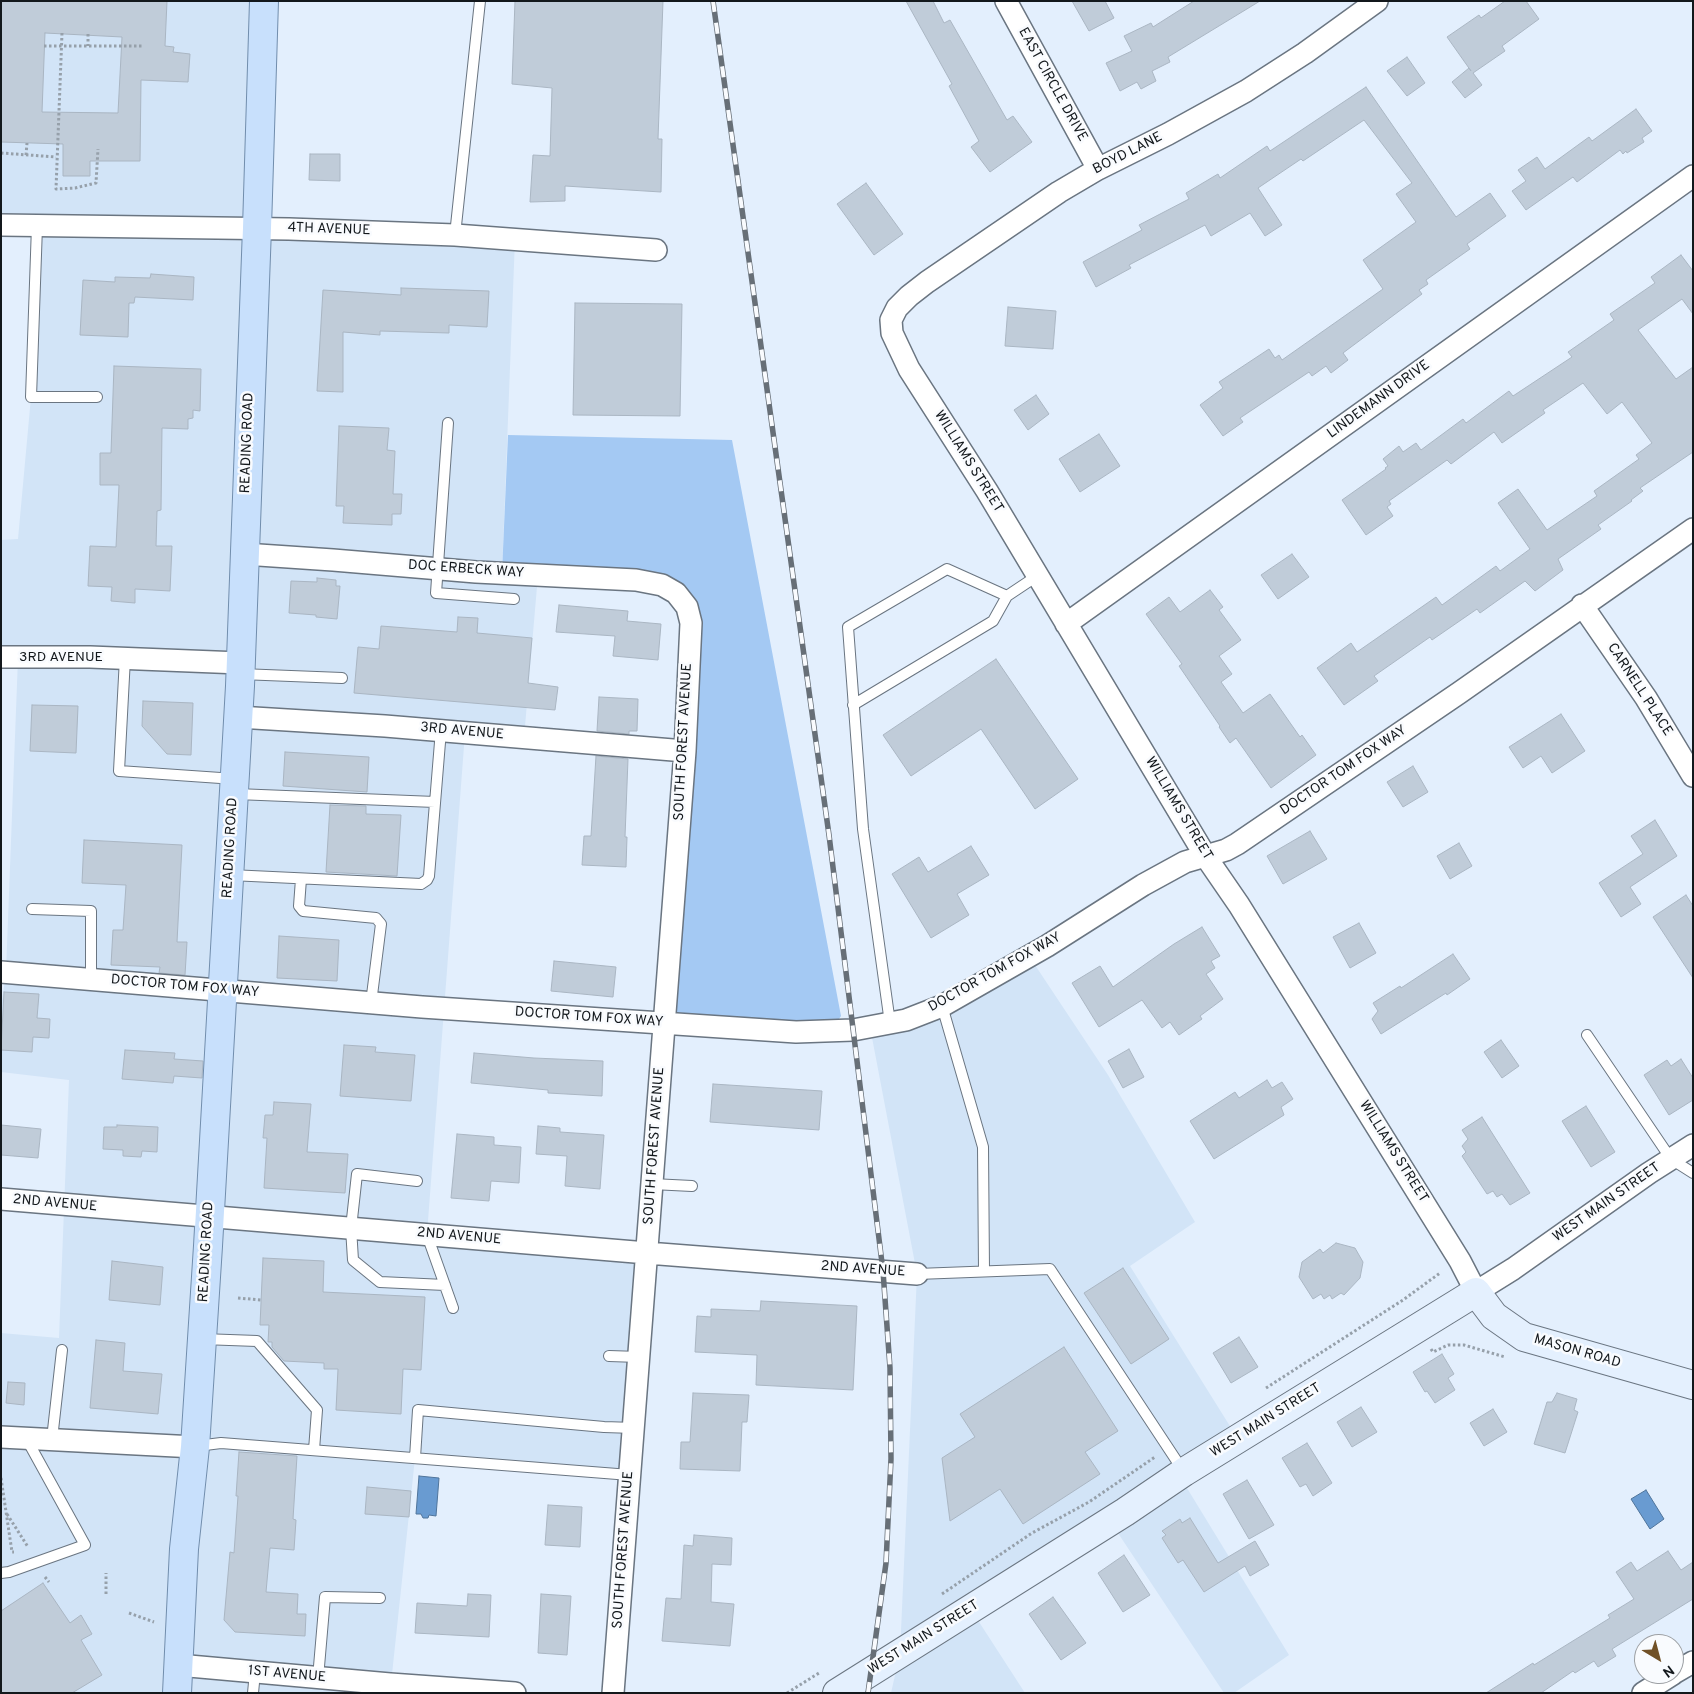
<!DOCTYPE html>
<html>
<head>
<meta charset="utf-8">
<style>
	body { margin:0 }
	#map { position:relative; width:1694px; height:1694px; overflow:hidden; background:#e3effd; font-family:Overpass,sans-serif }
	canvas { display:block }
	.frame { position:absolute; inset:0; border:2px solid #13181c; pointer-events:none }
	.north { position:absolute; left:1634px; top:1634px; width:50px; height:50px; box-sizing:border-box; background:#f9fbfe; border:1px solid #9da0a4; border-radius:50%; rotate:143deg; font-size:14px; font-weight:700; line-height:20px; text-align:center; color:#13181c }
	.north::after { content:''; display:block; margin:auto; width:18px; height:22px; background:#715127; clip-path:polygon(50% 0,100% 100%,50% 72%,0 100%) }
</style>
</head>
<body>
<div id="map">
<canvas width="1694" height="1694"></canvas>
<div class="frame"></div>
<div class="north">N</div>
</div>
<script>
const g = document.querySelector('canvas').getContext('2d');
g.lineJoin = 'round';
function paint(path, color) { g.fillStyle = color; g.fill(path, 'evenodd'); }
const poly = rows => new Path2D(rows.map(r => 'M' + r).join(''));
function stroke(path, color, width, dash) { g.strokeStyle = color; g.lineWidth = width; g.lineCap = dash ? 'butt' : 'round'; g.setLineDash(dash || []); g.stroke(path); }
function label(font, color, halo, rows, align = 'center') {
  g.font = font + ' Overpass,sans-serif'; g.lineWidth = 5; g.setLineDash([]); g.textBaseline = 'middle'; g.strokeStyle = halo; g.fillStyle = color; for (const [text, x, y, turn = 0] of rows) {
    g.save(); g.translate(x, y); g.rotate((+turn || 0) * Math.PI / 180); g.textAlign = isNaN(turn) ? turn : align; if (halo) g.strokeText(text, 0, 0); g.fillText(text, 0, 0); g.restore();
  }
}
const built = poly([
	[1,1,264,1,257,228,515,239,502,573,538,575,524,738,465,733,427,1234,647,1253,630,1475,415,1458,390,1693,1,1693,1,1333,59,1338,69,1080,1,1072,1,1008,6,972,18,658,1,657,1,540,18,539,31,397,37,226,1,225],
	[1029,956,1108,1075,1195,1222,1130,1266,1238,1439,1179,1475,1289,1655,1234,1693,1224,1693,1110,1521,970,1608,1025,1693,891,1693,900,1653,917,1274,870,1027]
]);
const green = poly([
	[508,435,732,440,841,1016,830,1032,665,1024,691,623,676,593,502,573]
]);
const water = poly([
	[419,1476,439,1478,436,1516,429,1515,428,1518,423,1518,421,1514,416,1514,419,1476],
	[1646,1490,1664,1519,1650,1529,1631,1499,1646,1490]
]);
const building = poly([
	[1,1,167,1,165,46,174,47,173,52,190,54,188,82,141,80,140,161,90,161,90,176,63,176,63,144,1,142,1,1],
	[45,33,122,37,118,113,42,112,45,33],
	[515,1,663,1,658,139,662,139,661,192,565,186,565,201,530,202,533,155,550,156,552,88,512,84,515,1],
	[906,1,933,1,944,23,950,20,1007,120,1013,116,1032,142,990,172,971,147,979,141,949,86,952,84,906,1],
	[1072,1,1105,1,1114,18,1089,31,1072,1],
	[1194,1,1260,1,1168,57,1170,62,1152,71,1156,81,1141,89,1137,82,1120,91,1106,63,1132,51,1124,36,1151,23,1153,27,1194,1],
	[1505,1,1526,1,1539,19,1502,46,1505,51,1473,73,1482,85,1465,98,1452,82,1469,68,1471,71,1447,37,1479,15,1481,18,1505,1],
	[1407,57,1425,83,1407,96,1387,71,1407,57],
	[1366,87,1456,217,1490,193,1506,216,1467,244,1470,249,1426,280,1428,284,1419,290,1422,294,1343,353,1348,360,1331,373,1326,366,1312,376,1309,372,1240,418,1243,422,1223,436,1200,405,1223,388,1219,382,1269,349,1275,358,1279,355,1282,360,1383,289,1363,260,1416,222,1396,194,1412,183,1364,120,1303,161,1301,159,1258,188,1282,225,1265,236,1250,213,1211,236,1205,225,1129,265,1131,268,1096,287,1083,262,1142,230,1139,225,1189,199,1186,193,1218,174,1220,178,1267,146,1270,151,1366,87],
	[1636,109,1652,131,1642,138,1644,142,1627,153,1626,151,1623,154,1620,150,1577,182,1573,177,1526,210,1512,191,1526,181,1518,170,1537,157,1545,169,1589,137,1592,141,1636,109],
	[310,154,340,154,340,181,309,180,310,154],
	[866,183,903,234,874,255,837,204,866,183],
	[1681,255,1693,271,1693,314,1682,299,1638,330,1676,379,1693,367,1693,452,1640,488,1643,491,1631,500,1632,501,1598,525,1601,529,1558,559,1563,570,1535,591,1525,581,1480,613,1477,609,1432,640,1430,637,1374,676,1378,681,1344,705,1317,668,1351,643,1357,652,1436,597,1442,605,1496,566,1500,571,1530,549,1498,503,1518,489,1547,530,1597,496,1594,491,1639,459,1636,455,1652,443,1622,402,1607,414,1583,383,1543,410,1545,413,1502,443,1494,432,1451,464,1447,460,1389,501,1391,504,1387,507,1393,516,1366,535,1342,500,1386,469,1385,468,1388,466,1383,459,1399,446,1403,452,1416,443,1421,450,1463,419,1466,423,1509,391,1513,396,1572,357,1568,352,1614,320,1610,314,1655,283,1651,277,1681,255],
	[151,274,194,277,193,300,135,297,134,303,129,303,128,337,80,335,83,280,115,282,115,277,150,278,151,274],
	[401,288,489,291,487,327,449,325,449,333,380,331,380,335,343,332,343,392,317,391,323,290,401,295,401,288],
	[575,303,682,304,680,416,573,415,575,303],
	[1008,307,1056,311,1053,349,1005,346,1008,307],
	[114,366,201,369,200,411,193,410,193,418,188,419,188,429,162,428,161,510,157,511,156,546,172,546,170,591,135,589,135,603,111,601,112,587,88,586,90,546,116,547,119,485,100,485,100,453,111,453,114,366],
	[1036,395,1049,414,1028,430,1014,410,1036,395],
	[339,426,389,428,387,450,395,451,393,494,402,494,401,514,392,514,392,525,343,523,344,506,336,506,339,426],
	[1099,434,1120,466,1080,492,1059,459,1099,434],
	[1292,554,1309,577,1278,599,1261,575,1292,554],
	[317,578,336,580,336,586,340,586,337,619,316,617,316,615,289,613,291,581,317,582,317,578],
	[1210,590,1223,607,1219,610,1241,640,1219,656,1232,674,1221,682,1243,713,1270,694,1300,737,1302,735,1316,755,1271,788,1236,738,1230,743,1219,727,1220,726,1179,666,1182,664,1146,614,1169,597,1180,612,1210,590],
	[559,605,628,611,627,621,661,624,658,660,613,656,615,636,556,632,559,605],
	[458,617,478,618,477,633,532,638,528,683,558,687,555,710,354,693,358,647,379,649,381,626,457,632,458,617],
	[996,659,1078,779,1035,809,981,729,911,776,883,735,996,659],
	[599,697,638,699,637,731,629,731,629,734,597,731,599,697],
	[143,701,193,703,191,755,167,754,142,726,143,701],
	[32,705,78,706,76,753,30,751,32,705],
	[1561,714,1585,751,1552,773,1541,756,1523,768,1509,747,1561,714],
	[285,752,369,757,367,792,283,786,285,752],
	[596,756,628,759,625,837,627,837,626,867,582,865,584,836,591,836,596,756],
	[1413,766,1428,792,1403,807,1387,782,1413,766],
	[330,805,366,806,366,814,401,815,397,876,326,872,330,805],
	[1655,820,1677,856,1630,887,1641,904,1621,917,1599,883,1643,854,1631,836,1655,820],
	[1310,831,1327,859,1283,884,1267,856,1310,831],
	[84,840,182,845,177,942,187,942,185,975,159,973,160,967,111,965,113,930,123,930,126,885,82,883,84,840],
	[1459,843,1472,866,1450,879,1437,856,1459,843],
	[971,846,989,875,957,894,969,915,931,938,892,874,919,857,928,872,971,846],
	[1686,895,1693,906,1693,978,1653,917,1686,895],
	[1359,923,1376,953,1350,968,1333,937,1359,923],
	[1202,927,1220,956,1211,961,1215,968,1206,974,1223,999,1200,1016,1202,1019,1179,1035,1170,1022,1162,1028,1142,1000,1099,1027,1072,983,1100,966,1113,987,1174,944,1202,927],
	[279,936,339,940,337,981,277,978,279,936],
	[1453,954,1470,979,1447,995,1446,993,1381,1034,1372,1019,1378,1011,1373,1003,1400,986,1401,988,1453,954],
	[554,961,616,967,613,997,551,991,554,961],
	[4,992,39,994,37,1018,50,1019,49,1038,33,1037,32,1052,1,1050,4,992],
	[1501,1040,1519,1066,1502,1078,1484,1052,1501,1040],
	[344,1045,376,1047,375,1052,415,1055,411,1101,340,1096,344,1045],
	[1129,1049,1144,1077,1123,1088,1108,1061,1129,1049],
	[125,1050,175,1053,174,1059,203,1061,202,1078,174,1076,173,1083,122,1079,125,1050],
	[474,1053,534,1058,603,1061,602,1096,548,1093,548,1090,471,1083,474,1053],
	[1681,1059,1693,1078,1693,1100,1669,1115,1644,1075,1667,1060,1671,1066,1681,1059],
	[1267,1080,1272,1088,1282,1082,1293,1099,1281,1107,1284,1115,1214,1159,1190,1121,1235,1092,1239,1098,1267,1080],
	[713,1084,822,1091,819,1130,710,1122,713,1084],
	[274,1102,311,1104,307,1152,348,1154,345,1193,264,1188,267,1138,263,1138,265,1115,273,1115,274,1102],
	[1586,1106,1615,1152,1591,1167,1562,1121,1586,1106],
	[1482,1117,1530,1193,1510,1205,1502,1194,1497,1197,1493,1191,1487,1194,1462,1156,1466,1152,1462,1146,1468,1139,1462,1130,1482,1117],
	[1,1125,41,1129,38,1158,1,1155,1,1125],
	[117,1125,158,1127,157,1152,142,1151,141,1157,123,1156,123,1150,103,1149,104,1127,117,1127,117,1125],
	[538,1126,560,1128,560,1132,604,1135,600,1189,565,1186,567,1156,536,1154,538,1126],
	[457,1134,494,1137,494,1145,521,1147,519,1183,491,1181,489,1201,451,1198,457,1134],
	[1336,1243,1355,1248,1363,1262,1360,1278,1344,1295,1341,1293,1332,1299,1330,1295,1324,1299,1321,1294,1313,1299,1299,1277,1302,1262,1320,1249,1323,1253,1336,1243],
	[263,1258,324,1261,323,1292,425,1297,421,1370,403,1369,401,1414,336,1410,338,1369,324,1369,324,1363,284,1361,272,1347,272,1342,268,1342,269,1325,260,1325,263,1258],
	[112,1261,163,1267,160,1305,109,1300,112,1261],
	[1123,1268,1169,1339,1131,1364,1084,1293,1123,1268],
	[761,1301,857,1306,853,1390,756,1385,757,1355,695,1352,697,1316,711,1317,711,1309,760,1311,761,1301],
	[1239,1337,1258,1367,1231,1383,1213,1353,1239,1337],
	[96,1340,125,1343,123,1371,162,1374,158,1414,90,1408,96,1340],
	[1064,1347,1118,1431,1085,1452,1100,1474,1023,1524,1000,1489,950,1521,942,1458,975,1437,960,1414,1064,1347],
	[1442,1354,1454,1374,1448,1378,1455,1390,1435,1403,1427,1391,1425,1392,1413,1372,1442,1354],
	[8,1382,25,1383,24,1405,6,1403,8,1382],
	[693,1393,749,1395,747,1422,742,1422,740,1471,680,1469,681,1442,690,1442,693,1393],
	[1557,1393,1577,1399,1574,1410,1578,1412,1565,1453,1534,1444,1547,1402,1552,1402,1557,1393],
	[1361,1407,1377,1432,1352,1447,1337,1422,1361,1407],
	[1493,1409,1507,1432,1484,1446,1470,1423,1493,1409],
	[1307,1443,1332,1483,1313,1496,1306,1484,1300,1487,1282,1458,1307,1443],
	[239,1452,297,1456,293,1519,296,1520,294,1550,270,1548,266,1592,298,1594,297,1614,306,1614,305,1636,235,1632,224,1620,230,1552,234,1553,238,1496,236,1496,239,1452],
	[1247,1480,1274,1525,1249,1539,1223,1494,1247,1480],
	[367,1487,411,1491,409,1517,365,1514,367,1487],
	[548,1505,582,1507,580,1547,545,1545,548,1505],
	[1190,1518,1218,1563,1255,1541,1269,1565,1250,1576,1245,1566,1204,1592,1183,1560,1178,1563,1162,1538,1166,1535,1162,1531,1180,1519,1182,1523,1190,1518],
	[694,1535,732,1538,731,1565,712,1564,711,1602,734,1604,730,1646,662,1641,666,1598,681,1599,684,1545,693,1546,694,1535],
	[1668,1551,1681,1570,1693,1562,1693,1599,1612,1649,1616,1656,1598,1667,1594,1661,1575,1673,1573,1671,1541,1693,1486,1693,1533,1663,1534,1665,1610,1618,1608,1615,1634,1599,1616,1572,1631,1562,1637,1571,1668,1551],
	[1124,1555,1150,1595,1123,1612,1098,1573,1124,1555],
	[43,1583,70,1623,81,1615,92,1634,81,1640,102,1675,72,1693,1,1693,1,1611,43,1583],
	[468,1594,491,1595,489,1637,415,1633,417,1603,467,1606,468,1594],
	[541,1594,571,1596,567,1655,538,1653,541,1594],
	[1053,1597,1086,1643,1061,1660,1029,1614,1053,1597]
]);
const path = poly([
	[62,33,56,189,75,188,96,183,98,149],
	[88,34,88,46],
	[44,46,142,46],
	[1,153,56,157],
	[26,155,27,143],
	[238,1298,261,1300],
	[1431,1349,1433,1352,1448,1345,1464,1345,1505,1357],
	[1266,1388,1403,1300,1440,1273],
	[1,1478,12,1552,14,1552],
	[7,1514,28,1547],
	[45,1577,49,1582],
	[106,1594,106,1573],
	[942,1594,1032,1533,1089,1502,1155,1457],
	[129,1613,154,1622],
	[787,1693,819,1673]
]);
const service = poly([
	[37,226,31,397,97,397],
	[455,235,480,1],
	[448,423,436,593,514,599],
	[125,658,119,771,235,779],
	[240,674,342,678],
	[853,705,993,621,1007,596],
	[236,794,435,802],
	[230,875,421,884,427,880,429,876,441,730],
	[301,879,299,906,303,911,376,918,381,924,371,1003],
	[32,909,91,911,91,979],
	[942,1006,983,1147,984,1271],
	[890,1023,863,829,848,627,947,569,1007,596,1037,576],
	[1587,1035,1671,1159,1693,1173],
	[417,1181,357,1174,351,1228,353,1260,380,1282,445,1285],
	[652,1184,692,1186],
	[427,1235,453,1308],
	[917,1274,1050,1269,1184,1472],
	[202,1339,257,1341,317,1410,314,1450],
	[609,1356,639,1357],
	[52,1439,62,1350],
	[197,1446,221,1443,630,1475],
	[415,1458,418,1410,604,1427,634,1428],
	[1,1573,9,1572,85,1545,26,1438],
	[318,1678,325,1597,380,1598],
	[253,1693,255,1672]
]);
const minor = poly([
	[1006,1,1098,169],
	[1377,1,1305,53,1246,91,1168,134,1098,169,1059,192,927,282,909,296,897,308,891,320,892,333,909,369,987,491,1206,857,1239,905,1460,1261,1476,1292,1513,1269,1649,1173,1693,1145],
	[1,225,289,229,455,235,656,250],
	[244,554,333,560,476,572,636,580,662,585,676,593,687,607,691,623,685,751,613,1693],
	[1582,605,1646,698,1693,776],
	[1066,624,1693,176],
	[1,657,90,657,240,663],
	[238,717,385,726,685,751],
	[1,972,422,1007,796,1032,853,1030,906,1020,942,1006,1047,946,1143,885,1185,862,1226,850,1237,844,1459,693,1693,529],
	[1,1199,647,1253,917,1274],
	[1,1437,195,1447],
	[178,1665,390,1684,515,1693],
	[1674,1673,1693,1662],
	[1643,1693,1673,1674]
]);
const secondary = poly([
	[837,1693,1125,1512,1184,1472,1476,1292,1494,1316,1524,1337,1693,1385]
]);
const primary = poly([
	[177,1693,184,1549,195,1447,208,1246,240,686,257,228,264,1]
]);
const rail = poly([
	[713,1,829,835,883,1271,890,1368,891,1459,886,1563,868,1693]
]);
const streetNames = [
	["EAST CIRCLE DRIVE",1052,85,61],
	["BOYD LANE",1128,154,-27],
	["4TH AVENUE",329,230,2],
	["LINDEMANN DRIVE",1379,400,-36],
	["READING ROAD",248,443,-88],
	["WILLIAMS STREET",968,462,58],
	["DOC ERBECK WAY",466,570,4],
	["3RD AVENUE",61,658],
	["CARNELL PLACE",1639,690,57],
	["3RD AVENUE",462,732,5],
	["SOUTH FOREST AVENUE",684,742,-87],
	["DOCTOR TOM FOX WAY",1344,771,-34],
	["WILLIAMS STREET",1178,809,59],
	["READING ROAD",231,848,-87],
	["DOCTOR TOM FOX WAY",995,973,-29],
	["DOCTOR TOM FOX WAY",185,987,5],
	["DOCTOR TOM FOX WAY",589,1018,4],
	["SOUTH FOREST AVENUE",655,1146,-86],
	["WILLIAMS STREET",1393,1152,58],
	["WEST MAIN STREET",1607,1203,-35],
	["2ND AVENUE",55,1204,5],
	["2ND AVENUE",459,1237,5],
	["READING ROAD",207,1252,-87],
	["2ND AVENUE",863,1270,4],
	["MASON ROAD",1577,1352,16],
	["WEST MAIN STREET",1266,1421,-32],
	["SOUTH FOREST AVENUE",624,1550,-86],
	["WEST MAIN STREET",924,1638,-32],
	["1ST AVENUE",287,1675,5]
];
paint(built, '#d2e4f7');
paint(green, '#a4c9f3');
paint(water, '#699bd1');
stroke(water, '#4f749b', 1);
paint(building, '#c0ccd9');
stroke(building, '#aab6c3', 1);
stroke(service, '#6a7581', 12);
stroke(minor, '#6a7581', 24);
stroke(secondary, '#6a7581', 30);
stroke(primary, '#718dac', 30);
stroke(path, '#96a0aa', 3, [2.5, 2.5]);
stroke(service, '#fff', 10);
stroke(minor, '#fff', 21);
stroke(secondary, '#e4f0fe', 28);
stroke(primary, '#c8e0fc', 28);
stroke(rail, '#676f77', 5.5);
stroke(rail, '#f9fbfe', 4, [11]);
label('14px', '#13181c', '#f9fbfe', streetNames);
</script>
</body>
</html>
